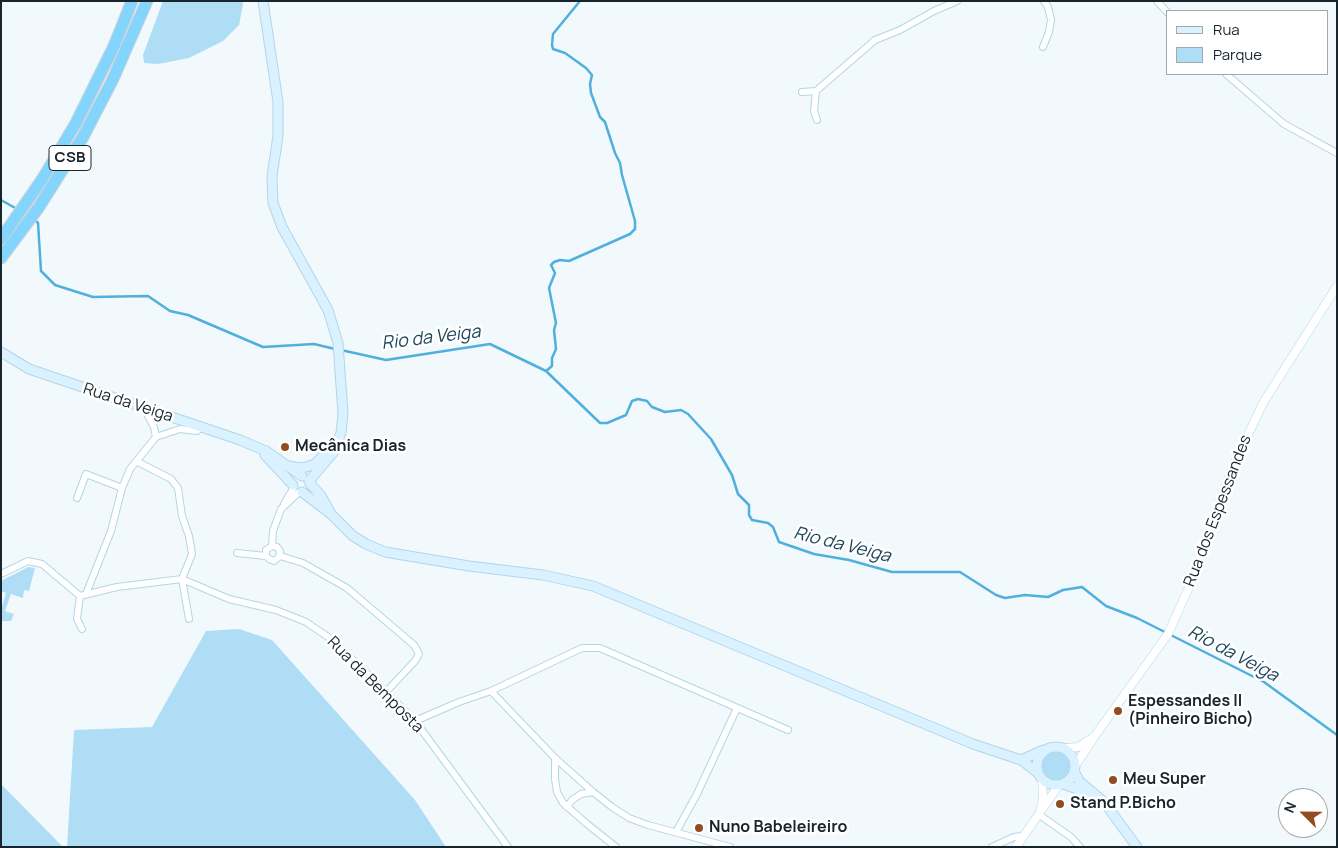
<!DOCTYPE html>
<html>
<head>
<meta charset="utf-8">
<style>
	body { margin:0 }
	#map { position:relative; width:1338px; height:848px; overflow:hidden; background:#f2f9fc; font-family:Manrope,sans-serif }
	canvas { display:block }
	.frame { position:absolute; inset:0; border:2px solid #18252c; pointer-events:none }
	.legend { position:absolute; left:1166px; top:10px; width:162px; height:65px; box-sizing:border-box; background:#fff; border:1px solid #a3a8ab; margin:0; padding:6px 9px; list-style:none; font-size:15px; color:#18252c }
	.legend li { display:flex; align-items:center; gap:10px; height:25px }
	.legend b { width:25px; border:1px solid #a3a8ab }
	.north { position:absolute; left:1278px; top:788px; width:50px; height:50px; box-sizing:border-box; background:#fff; border:1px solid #a3a8ab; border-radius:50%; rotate:293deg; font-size:14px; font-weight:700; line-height:20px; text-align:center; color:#18252c }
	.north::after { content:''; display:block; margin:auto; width:18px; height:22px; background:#914d1f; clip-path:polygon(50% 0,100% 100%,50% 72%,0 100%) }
</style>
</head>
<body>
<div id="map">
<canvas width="1338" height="848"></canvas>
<div class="frame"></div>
<ul class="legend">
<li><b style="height:6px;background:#daf2ff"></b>Rua</li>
<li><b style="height:14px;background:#afddf6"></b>Parque</li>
</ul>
<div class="north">N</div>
</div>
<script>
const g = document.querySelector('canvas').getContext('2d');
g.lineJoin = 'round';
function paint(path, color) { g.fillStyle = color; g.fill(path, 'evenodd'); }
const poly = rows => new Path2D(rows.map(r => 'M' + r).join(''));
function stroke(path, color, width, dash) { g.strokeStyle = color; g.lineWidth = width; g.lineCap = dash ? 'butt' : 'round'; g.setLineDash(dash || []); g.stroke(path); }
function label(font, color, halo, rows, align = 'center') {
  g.font = font + ' Manrope,sans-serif'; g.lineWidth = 5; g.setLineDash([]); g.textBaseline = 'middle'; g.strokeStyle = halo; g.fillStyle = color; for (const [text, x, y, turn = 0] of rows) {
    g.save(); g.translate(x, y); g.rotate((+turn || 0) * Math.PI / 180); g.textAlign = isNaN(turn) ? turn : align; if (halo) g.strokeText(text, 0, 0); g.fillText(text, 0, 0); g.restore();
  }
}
const green = poly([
	[163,1,242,1,243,4,239,25,223,41,189,58,158,64,144,63,143,55],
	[28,567,35,568,29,591,24,590,23,598,11,594,5,611,14,614,11,621,1,621,1,610,6,593,1,591,1,581],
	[239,629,272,640,415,800,446,847,67,847,74,730,152,727,206,631],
	'1042 766a14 14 0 1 1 28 0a14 14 0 1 1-28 0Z',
	[1,784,63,847,1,847]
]);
const stream = poly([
	[1,200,17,209],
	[35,220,38,223,41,271,55,285,93,297,148,296,170,311,188,315,263,347,314,344,335,349],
	[341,350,386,360,490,344,546,371,600,423,607,423,626,415,632,401,638,399,647,401,652,407,665,412,681,410,688,414,711,439,732,475,738,494,749,505,749,515,752,520,768,523,773,527,779,542,814,554,849,560,892,572,960,572,996,595,1005,598,1025,595,1048,597,1063,590,1082,587,1106,606,1137,618,1264,682,1337,735],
	[546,371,552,366,552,358,556,349,554,330,556,323,549,288,555,273,551,265,554,262,560,260,569,261,630,234,635,229,635,221,622,175,620,163,615,153,605,122,600,117,591,93,590,84,592,75,586,68,565,53,553,49,552,45,553,34,580,1]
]);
const minor = poly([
	[1157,1,1167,12],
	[1043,47,1049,32,1051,20,1048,7,1044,1],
	[1226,74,1284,124,1337,153],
	[802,92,816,91],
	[817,120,814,111,816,91,875,40,900,30,934,11,957,1],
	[147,409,147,414,154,427,156,437],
	[138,462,171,479,178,488,182,516,189,536,192,554,182,579,189,619],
	[77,498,86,474,122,488],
	[284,504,294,487],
	[272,546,273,531,281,509,299,492],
	[237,553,266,556,269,559,274,561,279,557,280,551,277,547,272,546,266,550,266,556],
	[280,556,303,563,347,588,414,645,419,654,415,661,385,693],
	[1,574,28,561,42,564,80,596],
	[86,594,111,531,122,488,130,469,156,437,180,429,197,431,201,427],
	[80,596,117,587,182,579,229,599,276,610,306,622,334,641,415,721,508,847],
	[80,596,77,619,82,629],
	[415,721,459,702,491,691],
	[555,758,555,779,557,792,563,803,587,824,616,847],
	[567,807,572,800,581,794,593,792],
	[1038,814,1071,837,1080,847],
	[676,832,697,794,737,708],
	[730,847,648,825,629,818,612,807,593,792,555,758,491,691,582,648,600,648,788,730],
	[992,847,1014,837,1022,836]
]);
const tertiary = poly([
	[1064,748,1078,747,1092,738],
	[1075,766,1097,733,1168,634,1190,585,1232,469,1263,403,1337,286],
	[1041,808,1043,797,1042,778],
	[1016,847,1059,785]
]);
const secondary = poly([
	[263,1,278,102,278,136,272,176,273,203,282,227,328,310,338,343,343,414,341,433,333,453,309,481],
	[1,352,29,369,240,440,266,451,302,476],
	[265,455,293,485],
	[289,466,299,468,306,467,315,464,329,449],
	[309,482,321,496,331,514],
	[302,492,331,514,353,536,366,544,385,552,469,566,543,575,593,586,973,744,1021,760,1038,773],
	'1037 766a19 19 0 1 1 38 0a19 19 0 1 1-38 0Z',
	[1021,760,1043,750],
	[1074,771,1079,781,1104,802,1137,847],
	[1063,784,1089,793]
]);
const motorway = poly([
	[1,239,43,178,76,123,114,46,132,1],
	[1,258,39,207,83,137,113,79,147,1]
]);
const markers = [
	[285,447,5,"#914d1f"],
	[1118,711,5,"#914d1f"],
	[1113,780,5,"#914d1f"],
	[1060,804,5,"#914d1f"],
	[699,828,5,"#914d1f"]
];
const shields = [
	[70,158,42]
];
const shieldNames = [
	["CSB",70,158]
];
const streetNames = [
	["Rua da Veiga",128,403,18],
	["Rua dos Espessandes",1218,511,-69],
	["Rua da Bemposta",375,685,45]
];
const poiNames = [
	["Mecânica Dias",295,447],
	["Espessandes II",1128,702],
	["(Pinheiro Bicho)",1128,720],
	["Meu Super",1123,780],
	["Stand P.Bicho",1070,804],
	["Nuno Babeleireiro",709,828]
];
const waterNames = [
	["Rio da Veiga",431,338,-7],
	["Rio da Veiga",842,545,14],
	["Rio da Veiga",1233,654,28]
];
paint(green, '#afddf6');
stroke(stream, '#4fb0dd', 2.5);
stroke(minor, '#b3d5e7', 8);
stroke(tertiary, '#b3d5e7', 9);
stroke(secondary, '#b3d5e7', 11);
stroke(motorway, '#d1d3d5', 13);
stroke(minor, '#fff', 6);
stroke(tertiary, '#fff', 8);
stroke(secondary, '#daf2ff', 9);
stroke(motorway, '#83d5fe', 11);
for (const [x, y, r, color] of markers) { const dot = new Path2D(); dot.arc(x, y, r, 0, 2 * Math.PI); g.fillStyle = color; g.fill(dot); stroke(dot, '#fff', 2); }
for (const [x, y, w] of shields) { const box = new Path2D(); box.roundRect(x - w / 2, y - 12.5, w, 25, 4); g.fillStyle = '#fff'; g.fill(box); stroke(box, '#18252c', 1); }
label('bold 15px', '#18252c', null, shieldNames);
label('16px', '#18252c', '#fff', streetNames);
label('bold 16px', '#18252c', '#fff', poiNames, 'left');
label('italic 18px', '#1f485c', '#fff', waterNames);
</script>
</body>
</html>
